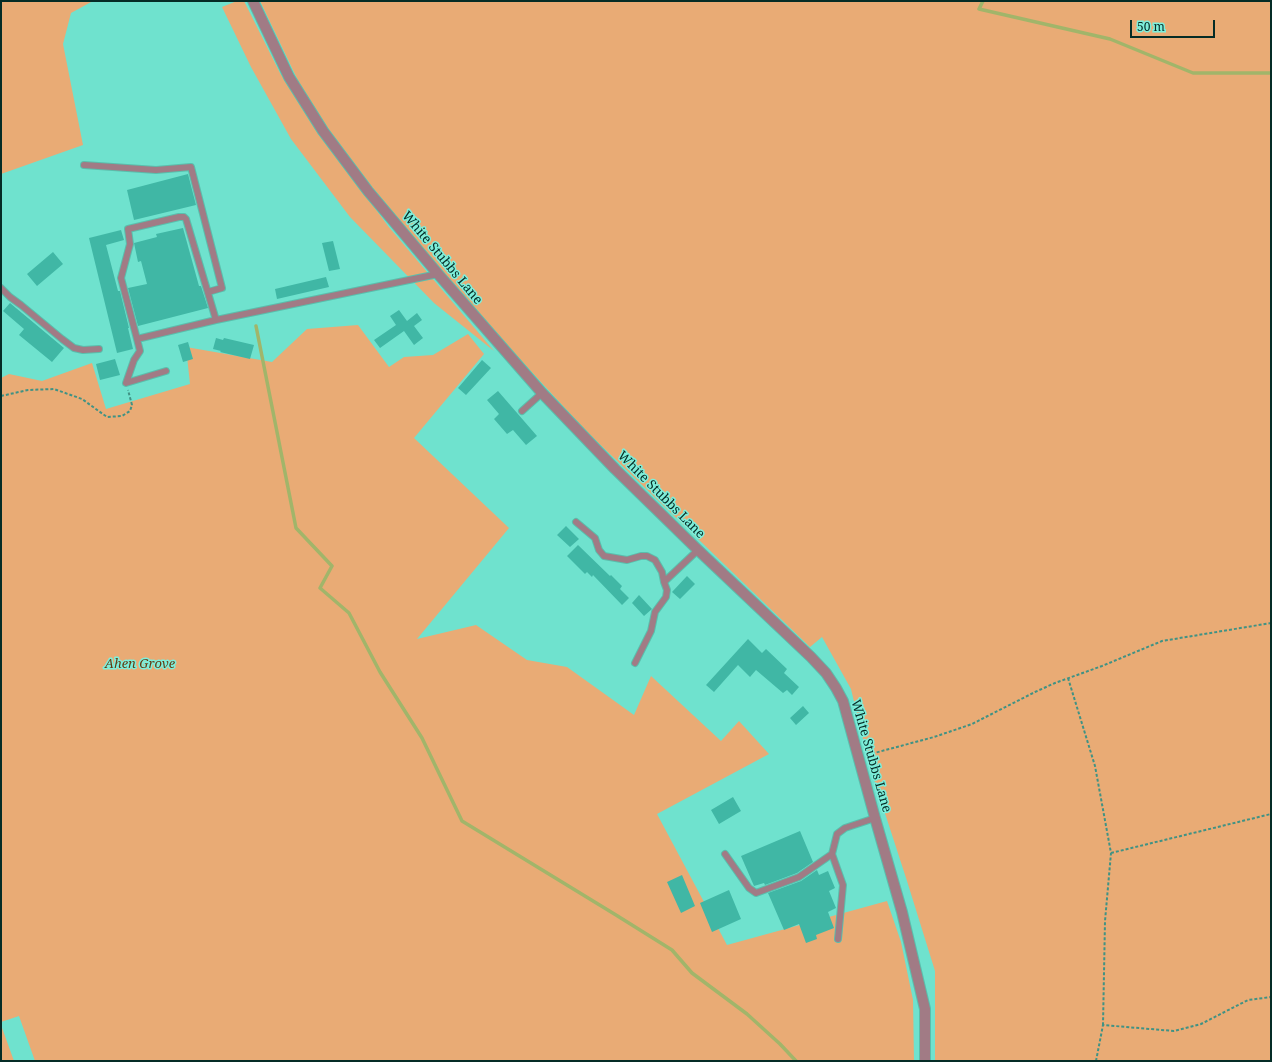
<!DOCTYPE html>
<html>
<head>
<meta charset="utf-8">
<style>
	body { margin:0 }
	#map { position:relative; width:1272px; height:1062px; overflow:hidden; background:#6fe2ce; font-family:"Noto Serif",serif }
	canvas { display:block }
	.frame { position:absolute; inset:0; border:2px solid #052c26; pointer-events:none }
	.scale { position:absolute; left:1130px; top:20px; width:85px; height:18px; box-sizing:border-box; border:2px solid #052c26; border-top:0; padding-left:5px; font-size:12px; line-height:14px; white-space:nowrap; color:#052c26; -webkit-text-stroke:3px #7defdb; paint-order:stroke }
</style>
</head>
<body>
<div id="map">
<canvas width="1272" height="1062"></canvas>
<div class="frame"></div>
<div class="scale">50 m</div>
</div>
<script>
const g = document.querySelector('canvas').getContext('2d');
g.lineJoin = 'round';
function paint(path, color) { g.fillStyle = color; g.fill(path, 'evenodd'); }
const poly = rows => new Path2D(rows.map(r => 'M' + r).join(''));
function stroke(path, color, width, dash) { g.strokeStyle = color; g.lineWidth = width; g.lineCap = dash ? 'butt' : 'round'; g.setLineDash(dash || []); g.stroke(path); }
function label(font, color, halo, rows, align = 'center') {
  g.font = font + ' "Noto Serif",serif'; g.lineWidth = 3; g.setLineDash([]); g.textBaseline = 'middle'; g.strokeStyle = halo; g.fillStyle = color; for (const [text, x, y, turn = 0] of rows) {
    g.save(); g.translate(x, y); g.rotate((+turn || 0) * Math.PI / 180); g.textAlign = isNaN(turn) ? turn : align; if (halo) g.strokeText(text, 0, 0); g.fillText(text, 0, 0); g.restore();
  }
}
const green = poly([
	[1,1,93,1,71,13,63,44,83,145,1,174],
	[237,1,244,1,280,73,327,142,388,226,494,351,434,303,350,217,291,139,251,67,222,7],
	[260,1,1271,1,1271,1061,935,1061,935,971,907,881,869,764,851,689,822,637,810,647,584,429,506,344,372,191,332,138,302,89],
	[358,325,389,367,404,357,433,355,468,334,484,354,414,438,509,528,417,639,476,625,527,660,567,667,634,715,651,676,721,741,739,721,769,754,657,814,727,945,887,901,901,942,913,1000,914,1061,35,1061,19,1016,1,1022,1,378,9,374,42,381,92,363,106,409,190,384,186,347,272,362,307,329],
	[1,1025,14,1061,1,1061]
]);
const stream = poly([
	[983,1,979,9,1110,39,1193,73,1271,73],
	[256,326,296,528,332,566,320,588,349,613,380,672,422,738,462,821,616,915,672,950,692,973,747,1014,780,1044,796,1061]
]);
const building = poly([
	[188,174,196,205,134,220,127,190],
	[183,228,199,286,201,286,208,308,138,326,128,288,147,284,141,261,138,262,134,243,157,237,156,234],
	[121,230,124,240,106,245,118,291,120,291,129,328,128,328,133,349,117,353,89,238],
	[333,241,340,269,329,271,322,243],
	[53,252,63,264,37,286,27,274],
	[326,277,329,287,277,299,275,289],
	[10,303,64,348,52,362,19,335,24,329,3,311],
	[399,310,407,321,417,313,422,320,414,326,423,338,414,345,404,331,380,348,374,340,396,325,390,316],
	[216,338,223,340,224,338,254,345,250,359,220,352,221,351,213,349],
	[188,342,193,359,183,362,178,345],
	[115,359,120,375,100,380,96,364],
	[482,360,491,368,466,395,458,388],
	[498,391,537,436,526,445,513,430,507,434,494,419,499,414,487,400],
	[566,526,579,539,570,547,557,535],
	[578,545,610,576,611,575,622,586,620,589,629,598,622,605,593,575,592,577,587,572,585,574,567,556],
	[687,576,695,584,680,599,672,592],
	[639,595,652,609,644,616,632,603],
	[748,639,762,653,766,649,787,669,784,673,799,687,792,695,787,690,783,693,756,670,750,677,738,665,714,692,706,685],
	[803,706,809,713,796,725,790,718],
	[733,797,741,811,719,824,711,810],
	[800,831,813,862,797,873,765,885,764,883,754,886,741,856],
	[817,870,819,875,828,871,835,888,829,891,836,908,828,912,834,928,816,935,817,939,806,943,799,924,784,930,768,893,801,881],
	[682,875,695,906,681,913,667,882],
	[729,890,741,919,712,932,700,903]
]);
const path = poly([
	[1,396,28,390,54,389,82,399,107,417,122,416,130,411,132,405,128,390],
	[1068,678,1095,766,1111,853,1105,921,1103,1025],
	[867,755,934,737,972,724,1035,692,1055,683,1102,666,1162,641,1271,623],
	[1111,853,1271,814],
	[1096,1061,1103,1025,1174,1031,1201,1024,1248,1000,1271,997]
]);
const service = poly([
	[84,165,156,170,191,167,222,288,208,292],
	[1,288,10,297,21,305,62,339,74,348,83,350,99,349],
	[216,320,186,219,184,217,179,217,128,229,130,244,121,278,137,339,216,320,438,274],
	[137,339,140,351,134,360,126,383,166,371],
	[522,411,542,393],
	[576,522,595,538,599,550,604,556,627,560,641,556,647,556,655,560,662,572,664,582],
	[635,663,651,631,655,612,666,597,667,590,664,582,698,550],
	[725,854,749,888,756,893,799,877,832,854,837,834,845,828,875,818],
	[832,854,843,885,838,939]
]);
const tertiary = poly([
	[253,1,289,77,323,131,368,191,438,274,542,393,615,469,698,550,811,657,826,673,836,688,843,701,875,818,902,912,925,1009,925,1061]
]);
const streetNames = [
	["White Stubbs Lane",442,258,50],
	["White Stubbs Lane",661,495,45],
	["White Stubbs Lane",871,756,74]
];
const parkNames = [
	["Ahen Grove",140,664]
];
paint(green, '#e9ab75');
stroke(stream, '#a1b56a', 3.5);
paint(building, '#40b7a5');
stroke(service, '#5abeac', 8);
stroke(tertiary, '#5abeac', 12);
stroke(path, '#409284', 2, [3, 2]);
stroke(service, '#a17b85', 6);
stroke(tertiary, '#a17b85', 10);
label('13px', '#052c26', '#7defdb', streetNames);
label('italic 13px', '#643a11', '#7defdb', parkNames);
</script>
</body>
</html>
